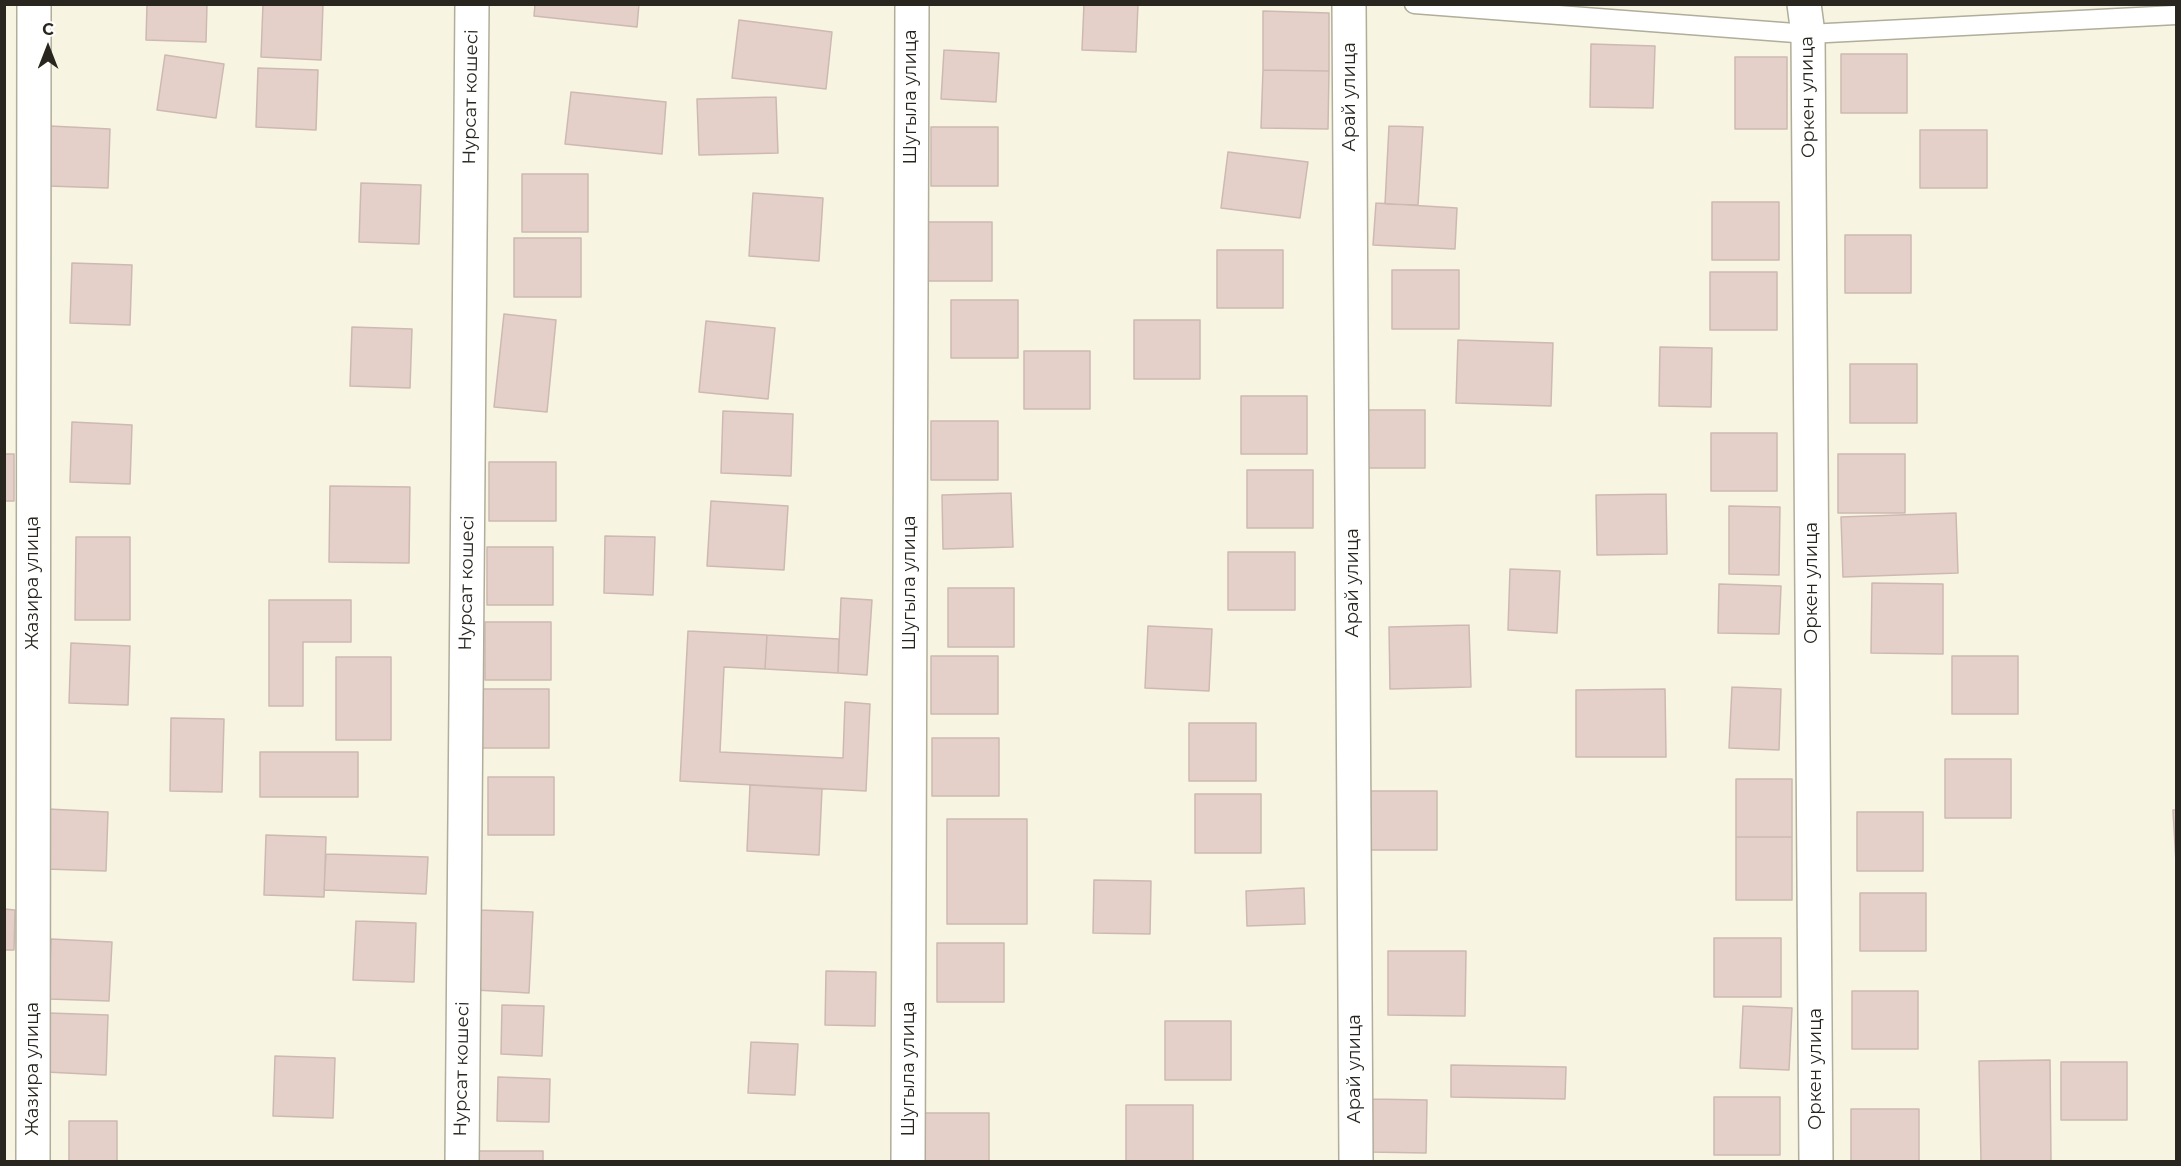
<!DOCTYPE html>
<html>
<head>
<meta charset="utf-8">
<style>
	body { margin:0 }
	#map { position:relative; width:2181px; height:1166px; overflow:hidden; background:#f7f4e1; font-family:Montserrat,sans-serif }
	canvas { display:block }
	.frame { position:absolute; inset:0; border:6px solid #28261f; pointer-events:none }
	.north { position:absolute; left:18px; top:18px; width:60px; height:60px; -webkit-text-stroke:4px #fff; paint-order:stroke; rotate:0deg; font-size:16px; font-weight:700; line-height:24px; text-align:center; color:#28261f }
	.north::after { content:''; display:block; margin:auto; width:21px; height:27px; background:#28261f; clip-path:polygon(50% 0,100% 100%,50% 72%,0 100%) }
</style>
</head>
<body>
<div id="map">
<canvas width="2181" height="1166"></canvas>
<div class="frame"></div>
<div class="north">С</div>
</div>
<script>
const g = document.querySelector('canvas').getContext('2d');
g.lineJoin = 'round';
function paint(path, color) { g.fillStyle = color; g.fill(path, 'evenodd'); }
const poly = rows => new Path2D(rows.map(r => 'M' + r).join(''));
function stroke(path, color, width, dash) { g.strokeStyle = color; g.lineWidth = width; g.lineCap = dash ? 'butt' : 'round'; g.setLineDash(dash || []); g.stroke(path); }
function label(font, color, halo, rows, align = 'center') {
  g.font = font + ' Montserrat,sans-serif'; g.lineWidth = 4.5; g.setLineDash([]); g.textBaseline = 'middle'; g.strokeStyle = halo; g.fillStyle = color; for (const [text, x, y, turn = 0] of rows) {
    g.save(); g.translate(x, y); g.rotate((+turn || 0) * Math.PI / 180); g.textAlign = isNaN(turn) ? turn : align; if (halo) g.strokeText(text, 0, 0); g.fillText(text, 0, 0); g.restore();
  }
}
const building = poly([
	[147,4,207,4,206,42,146,40,147,4],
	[263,4,323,4,321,60,261,57,263,4],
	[535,4,639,4,637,27,534,16,535,4],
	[1084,4,1138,4,1136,52,1082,50,1084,4],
	[1263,11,1329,13,1329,71,1263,70,1263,11],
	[739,20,832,32,826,89,732,78,739,20],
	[1591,44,1655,46,1653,108,1590,107,1591,44],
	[944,50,999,53,996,102,941,99,944,50],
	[1841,54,1907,54,1907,113,1841,113,1841,54],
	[165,55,224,64,216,118,157,110,165,55],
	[1735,57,1787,57,1787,129,1735,129,1735,57],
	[258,68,318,70,316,130,256,127,258,68],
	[1263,70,1329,71,1328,129,1261,128,1263,70],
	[571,92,666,102,662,154,565,144,571,92],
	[776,97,778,153,699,155,697,99,776,97],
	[50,126,110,129,108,188,48,186,50,126],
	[1389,126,1423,127,1418,205,1385,204,1389,126],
	[931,127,998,127,998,186,931,186,931,127],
	[1920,130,1987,130,1987,188,1920,188,1920,130],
	[1228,152,1308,162,1300,218,1221,208,1228,152],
	[522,174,588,174,588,232,522,232,522,174],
	[361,183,421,185,419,244,359,242,361,183],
	[753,193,823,198,819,261,749,256,753,193],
	[1712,202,1779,202,1779,260,1712,260,1712,202],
	[1376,203,1457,208,1455,249,1373,245,1376,203],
	[925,222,992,222,992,281,925,281,925,222],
	[1845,235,1911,235,1911,293,1845,293,1845,235],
	[514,238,581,238,581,297,514,297,514,238],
	[1217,250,1283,250,1283,308,1217,308,1217,250],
	[72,263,132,265,130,325,70,323,72,263],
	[1392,270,1459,270,1459,329,1392,329,1392,270],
	[1710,272,1777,272,1777,330,1710,330,1710,272],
	[951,300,1018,300,1018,358,951,358,951,300],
	[504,314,556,320,547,412,494,407,504,314],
	[1134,320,1200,320,1200,379,1134,379,1134,320],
	[706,321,775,328,768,399,699,392,706,321],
	[352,327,412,329,410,388,350,386,352,327],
	[1458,340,1553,343,1551,406,1456,403,1458,340],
	[1660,347,1712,348,1711,407,1659,406,1660,347],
	[1024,351,1090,351,1090,409,1024,409,1024,351],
	[1850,364,1917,364,1917,423,1850,423,1850,364],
	[1241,396,1307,396,1307,454,1241,454,1241,396],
	[1359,410,1425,410,1425,468,1359,468,1359,410],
	[723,411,793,414,791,476,721,473,723,411],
	[931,421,998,421,998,480,931,480,931,421],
	[72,422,132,425,130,484,70,482,72,422],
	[1711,433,1777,433,1777,491,1711,491,1711,433],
	[4,454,14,454,14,501,4,501,4,454],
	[1838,454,1905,454,1905,513,1838,513,1838,454],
	[489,462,556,462,556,521,489,521,489,462],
	[1247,470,1313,470,1313,528,1247,528,1247,470],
	[330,486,410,487,409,563,329,562,330,486],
	[1011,493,1013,547,943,549,942,495,1011,493],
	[1666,494,1667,554,1597,555,1596,495,1666,494],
	[711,501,788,506,784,570,707,566,711,501],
	[1729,506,1780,507,1779,575,1729,574,1729,506],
	[1956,513,1958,573,1843,577,1841,517,1956,513],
	[605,536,655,537,653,595,604,593,605,536],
	[76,537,130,537,130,620,75,620,76,537],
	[487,547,553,547,553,605,487,605,487,547],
	[1228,552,1295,552,1295,610,1228,610,1228,552],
	[1510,569,1560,571,1557,633,1508,630,1510,569],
	[1872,583,1943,584,1943,654,1871,653,1872,583],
	[1719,584,1781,586,1779,634,1718,633,1719,584],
	[948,588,1014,588,1014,647,948,647,948,588],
	[841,598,872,600,867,675,838,673,841,598],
	[269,600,351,600,351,642,303,642,303,706,269,706,269,600],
	[485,622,551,622,551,680,485,680,485,622],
	[1469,625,1471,687,1390,689,1389,627,1469,625],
	[1148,626,1212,629,1209,691,1145,688,1148,626],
	[688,631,767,635,765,669,724,667,720,752,843,758,845,702,870,704,866,791,680,781,688,631],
	[767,635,839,639,838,673,765,669,767,635],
	[71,643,130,646,128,705,69,703,71,643],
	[931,656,998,656,998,714,931,714,931,656],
	[1952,656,2018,656,2018,714,1952,714,1952,656],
	[336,657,391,657,391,740,336,740,336,657],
	[1732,687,1781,689,1779,750,1729,748,1732,687],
	[482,689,549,689,549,748,482,748,482,689],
	[1665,689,1666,757,1576,757,1576,690,1665,689],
	[171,718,224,719,222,792,170,791,171,718],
	[1189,723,1256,723,1256,781,1189,781,1189,723],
	[932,738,999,738,999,796,932,796,932,738],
	[260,752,358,752,358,797,260,797,260,752],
	[1945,759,2011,759,2011,818,1945,818,1945,759],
	[488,777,554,777,554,835,488,835,488,777],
	[1736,779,1792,779,1792,837,1736,837,1736,779],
	[750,785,822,789,819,855,747,851,750,785],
	[1370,791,1437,791,1437,850,1370,850,1370,791],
	[1195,794,1261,794,1261,853,1195,853,1195,794],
	[48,809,108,812,106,871,46,869,48,809],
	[2173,810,2176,810,2176,863,2173,810],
	[1857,812,1923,812,1923,871,1857,871,1857,812],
	[947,819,1027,819,1027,924,947,924,947,819],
	[266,835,326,837,324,897,264,895,266,835],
	[1736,837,1792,837,1792,900,1736,900,1736,837],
	[326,854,428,857,426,894,324,890,326,854],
	[1094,880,1151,881,1150,934,1093,933,1094,880],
	[1304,888,1305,924,1247,926,1246,891,1304,888],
	[1860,893,1926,893,1926,951,1860,951,1860,893],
	[4,909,15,910,14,950,4,950,4,909],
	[479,910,533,912,529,993,475,990,479,910],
	[356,921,416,923,414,982,353,980,356,921],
	[1714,938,1781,938,1781,997,1714,997,1714,938],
	[51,939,112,942,109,1001,49,999,51,939],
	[937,943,1004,943,1004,1002,937,1002,937,943],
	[1388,951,1466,951,1465,1016,1388,1015,1388,951],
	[826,971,876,972,875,1026,825,1025,826,971],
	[1852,991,1918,991,1918,1049,1852,1049,1852,991],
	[502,1005,544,1006,542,1056,501,1054,502,1005],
	[1743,1006,1792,1008,1789,1070,1740,1068,1743,1006],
	[48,1013,108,1015,106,1075,46,1072,48,1013],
	[1165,1021,1231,1021,1231,1080,1165,1080,1165,1021],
	[751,1042,798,1044,795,1095,748,1093,751,1042],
	[275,1056,335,1058,333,1118,273,1116,275,1056],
	[2050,1060,2051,1162,1981,1162,1979,1061,2050,1060],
	[2061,1062,2127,1062,2127,1120,2061,1120,2061,1062],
	[1451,1065,1566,1067,1565,1099,1451,1097,1451,1065],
	[498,1077,550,1079,549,1122,497,1121,498,1077],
	[1714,1097,1780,1097,1780,1155,1714,1155,1714,1097],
	[1372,1099,1427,1100,1426,1153,1370,1152,1372,1099],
	[1126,1105,1193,1105,1193,1162,1126,1162,1126,1105],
	[1851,1109,1919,1109,1919,1162,1851,1162,1851,1109],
	[922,1113,989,1113,989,1162,922,1162,922,1113],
	[69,1121,117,1121,117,1162,69,1162,69,1121],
	[476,1151,543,1151,543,1162,476,1162,476,1151]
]);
const service = poly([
	[1414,4,1808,34,2176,15]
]);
const minor = poly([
	[1349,4,1356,1162],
	[1804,4,1808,34,1816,1162],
	[33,1162,34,4],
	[462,1162,472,4],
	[908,1162,912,4]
]);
const streetNames = [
	["Нурсат кошесi",471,97,-89],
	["Шугыла улица",911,97,-90],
	["Арай улица",1350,97,-90],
	["Оркен улица",1808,97,-91],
	["Жазира улица",33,583,-90],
	["Нурсат кошесi",467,583,-89],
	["Шугыла улица",910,583,-90],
	["Арай улица",1353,583,-90],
	["Оркен улица",1812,583,-90],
	["Жазира улица",33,1069,-90],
	["Нурсат кошесi",462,1069,-89],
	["Шугыла улица",909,1069,-90],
	["Арай улица",1355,1069,-90],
	["Оркен улица",1816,1069,-90]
];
paint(building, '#e5d0c9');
stroke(building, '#cdb9b2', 1.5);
stroke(service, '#b0ad9b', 21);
stroke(minor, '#b0ad9b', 36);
stroke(service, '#fff', 18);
stroke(minor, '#fff', 33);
label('18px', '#28261f', '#fff', streetNames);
</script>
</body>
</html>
